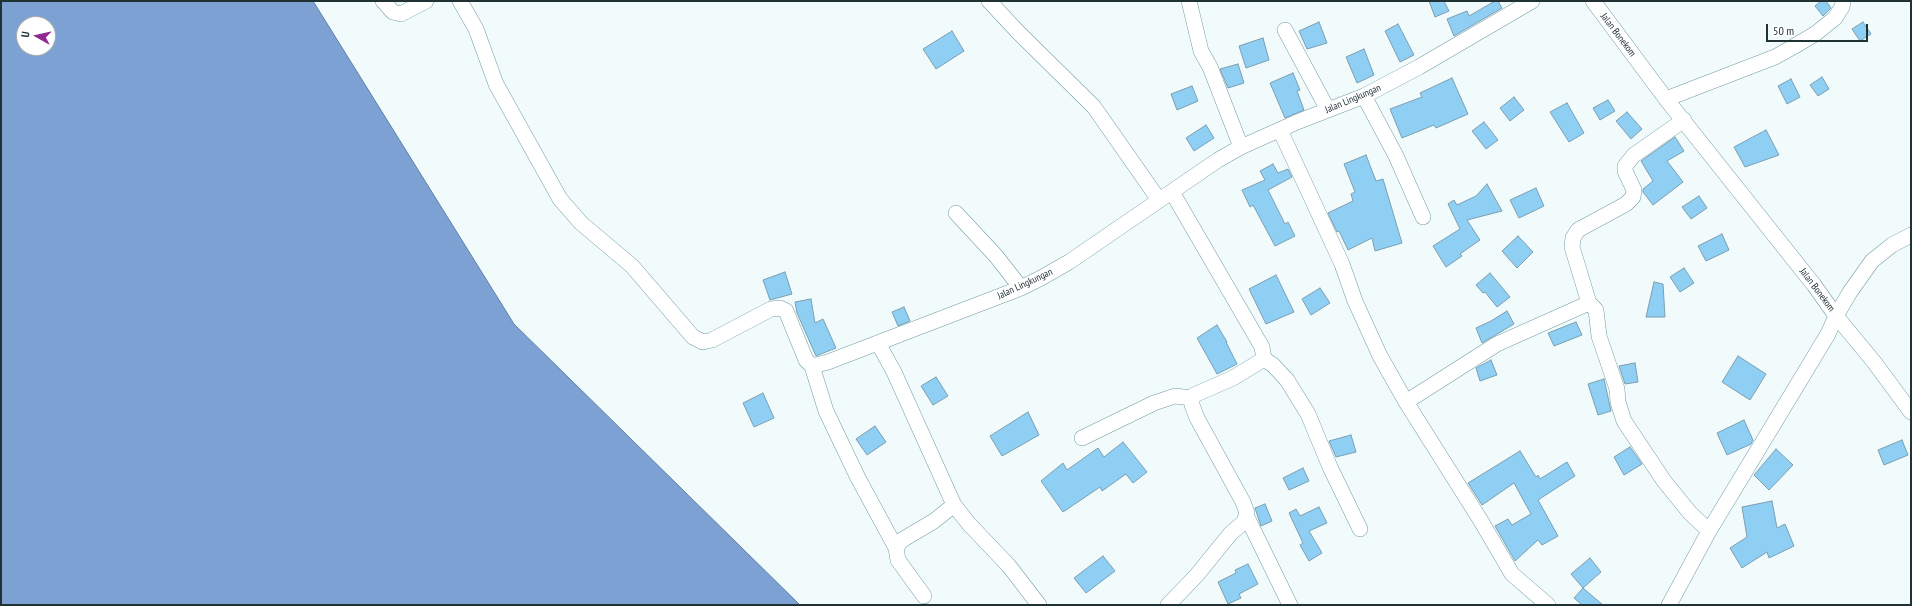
<!DOCTYPE html>
<html>
<head>
<meta charset="utf-8">
<style>
	body { margin:0 }
	#map { position:relative; width:1912px; height:606px; overflow:hidden; background:#f2fbfc; font-family:"PT Sans Narrow",sans-serif }
	canvas { display:block }
	.frame { position:absolute; inset:0; border:2px solid #213235; pointer-events:none }
	.north { position:absolute; left:16px; top:16px; width:40px; height:40px; box-sizing:border-box; background:#fff; border:1px solid #a6adae; border-radius:50%; rotate:278deg; font-size:11px; font-weight:700; line-height:16px; text-align:center; color:#213235 }
	.north::after { content:''; display:block; margin:auto; width:14px; height:18px; background:#90298f; clip-path:polygon(50% 0,100% 100%,50% 72%,0 100%) }
	.scale { position:absolute; left:1766px; top:24px; width:102px; height:18px; box-sizing:border-box; border:2px solid #213235; border-top:0; padding-left:5px; font-size:12px; line-height:14px; white-space:nowrap; color:#213235; -webkit-text-stroke:3px #fff; paint-order:stroke }
</style>
</head>
<body>
<div id="map">
<canvas width="1912" height="606"></canvas>
<div class="frame"></div>
<div class="north">U</div>
<div class="scale">50 m</div>
</div>
<script>
const g = document.querySelector('canvas').getContext('2d');
g.lineJoin = 'round';
function paint(path, color) { g.fillStyle = color; g.fill(path, 'evenodd'); }
const poly = rows => new Path2D(rows.map(r => 'M' + r).join(''));
function stroke(path, color, width, dash) { g.strokeStyle = color; g.lineWidth = width; g.lineCap = dash ? 'butt' : 'round'; g.setLineDash(dash || []); g.stroke(path); }
function label(font, color, halo, rows, align = 'center') {
  g.font = font + ' "PT Sans Narrow",sans-serif'; g.lineWidth = 3; g.setLineDash([]); g.textBaseline = 'middle'; g.strokeStyle = halo; g.fillStyle = color; for (const [text, x, y, turn = 0] of rows) {
    g.save(); g.translate(x, y); g.rotate((+turn || 0) * Math.PI / 180); g.textAlign = isNaN(turn) ? turn : align; if (halo) g.strokeText(text, 0, 0); g.fillText(text, 0, 0); g.restore();
  }
}
const water = poly([
	[1,1,313,1,514,324,800,605,1,605,1,1],
	[24,24,48,24,48,48,24,48,24,24]
]);
const building = poly([
	[1429,1,1444,1,1449,11,1435,17,1429,1],
	[1495,1,1498,1,1502,8,1454,36,1447,19,1467,11,1469,16,1495,1],
	[1821,1,1826,1,1831,8,1823,16,1815,6,1821,1],
	[1319,22,1327,43,1307,49,1299,31,1319,22],
	[1863,22,1871,34,1860,41,1852,29,1863,22],
	[1398,24,1414,55,1400,62,1385,31,1398,24],
	[952,31,964,51,936,69,923,49,952,31],
	[1263,38,1269,60,1246,68,1239,46,1263,38],
	[1364,49,1374,75,1357,83,1346,57,1364,49],
	[1238,64,1244,83,1228,88,1220,69,1238,64],
	[1293,73,1300,90,1297,91,1304,110,1285,118,1270,83,1293,73],
	[1822,77,1829,89,1818,96,1810,85,1822,77],
	[1452,78,1468,114,1436,128,1434,125,1402,138,1390,109,1422,97,1420,93,1452,78],
	[1791,79,1800,97,1787,104,1778,86,1791,79],
	[1192,86,1198,101,1177,110,1171,94,1192,86],
	[1514,97,1524,110,1510,121,1500,108,1514,97],
	[1608,100,1615,111,1600,120,1593,108,1608,100],
	[1567,103,1584,133,1569,142,1550,112,1567,103],
	[1627,112,1642,129,1631,139,1616,121,1627,112],
	[1484,122,1498,140,1486,149,1472,131,1484,122],
	[1206,125,1214,138,1194,151,1186,138,1206,125],
	[1766,130,1779,155,1745,167,1734,147,1766,130],
	[1675,137,1684,151,1667,161,1683,182,1653,205,1643,192,1643,189,1653,181,1641,161,1675,137],
	[1366,155,1376,181,1383,179,1402,243,1375,251,1372,238,1348,250,1339,231,1337,232,1328,213,1353,201,1351,194,1355,192,1344,164,1366,155],
	[1273,164,1278,173,1288,169,1292,177,1268,190,1285,224,1288,222,1295,236,1275,246,1253,205,1250,207,1242,190,1265,180,1260,171,1273,164],
	[1487,184,1502,211,1467,220,1480,240,1460,254,1462,256,1446,267,1433,246,1460,229,1448,204,1454,200,1457,205,1476,196,1487,184],
	[1536,188,1544,206,1519,218,1510,200,1536,188],
	[1699,196,1707,208,1691,219,1682,207,1699,196],
	[1722,234,1729,250,1706,261,1698,246,1722,234],
	[1518,236,1533,252,1517,268,1502,251,1518,236],
	[1684,268,1694,283,1680,292,1670,277,1684,268],
	[785,272,792,294,770,300,763,280,785,272],
	[1490,273,1510,297,1497,307,1485,292,1483,293,1476,285,1490,273],
	[1276,275,1294,312,1266,324,1249,289,1276,275],
	[1654,282,1663,284,1665,317,1646,317,1654,282],
	[1320,288,1330,303,1311,315,1302,299,1320,288],
	[811,299,815,323,823,319,836,348,816,356,797,313,795,302,811,299],
	[904,307,910,321,898,326,892,312,904,307],
	[1507,311,1514,324,1482,343,1476,328,1491,321,1507,311],
	[1576,322,1582,335,1554,346,1548,333,1576,322],
	[1217,325,1227,342,1226,342,1237,364,1217,374,1197,338,1217,325],
	[1738,356,1766,374,1750,400,1722,382,1738,356],
	[1491,360,1497,375,1480,381,1476,368,1491,360],
	[1635,363,1638,382,1625,384,1619,366,1635,363],
	[936,377,948,396,933,405,921,386,936,377],
	[1604,379,1611,411,1598,415,1588,384,1604,379],
	[763,393,774,418,754,427,743,403,763,393],
	[1028,412,1039,435,1002,456,990,436,1028,412],
	[1744,420,1753,440,1751,444,1727,455,1717,433,1744,420],
	[875,426,886,442,867,455,856,439,875,426],
	[1351,435,1356,452,1336,457,1329,441,1351,435],
	[1902,440,1908,455,1884,465,1878,450,1902,440],
	[1123,442,1147,472,1133,483,1126,474,1102,491,1100,487,1063,512,1041,481,1063,463,1067,470,1098,448,1104,457,1123,442],
	[1630,447,1642,464,1624,475,1614,457,1630,447],
	[1776,449,1793,465,1769,490,1754,475,1776,449],
	[1520,451,1536,477,1538,475,1540,479,1567,462,1575,476,1538,500,1558,536,1542,545,1538,540,1515,561,1495,526,1508,519,1512,525,1531,514,1514,483,1482,505,1468,483,1520,451],
	[1303,468,1309,481,1289,490,1283,478,1303,468],
	[1772,501,1777,528,1785,524,1794,546,1769,558,1767,552,1742,568,1730,548,1747,537,1742,507,1772,501],
	[1265,504,1272,521,1261,526,1255,508,1265,504],
	[1319,507,1327,523,1309,531,1322,553,1309,561,1300,545,1303,543,1289,513,1296,509,1300,516,1319,507],
	[1103,556,1115,571,1086,593,1074,578,1103,556],
	[1590,558,1601,572,1583,588,1571,574,1590,558],
	[1248,564,1258,584,1239,594,1241,598,1228,604,1218,582,1236,573,1235,570,1248,564],
	[1583,588,1603,605,1582,605,1574,598,1583,588]
]);
const street = poly([
	[383,1,393,12,401,14,426,1],
	[460,1,476,29,496,84,560,199,581,223,632,266,693,337,703,342,712,340,771,309,780,308,786,311,806,360,812,366,826,411,858,478,896,548],
	[989,1,1018,32,1094,107,1159,200],
	[1189,1,1201,51,1210,67,1241,147],
	[1593,1,1666,99,1814,285,1836,316,1828,334,1709,531,1669,605],
	[1285,30,1328,110],
	[1364,96,1396,156,1423,217],
	[1666,99,1775,57,1793,47,1815,34,1835,18,1842,7,1843,1],
	[1280,130,1342,264,1355,301,1380,356,1406,402,1481,521,1512,574,1548,605],
	[1172,192,1262,347,1264,359],
	[956,213,996,256,1021,288],
	[1911,235,1892,245,1872,261,1850,292,1836,316,1874,362,1911,412],
	[1589,303,1572,247,1573,238,1578,230,1626,204,1633,197,1634,190,1625,171,1625,166,1634,155,1684,120],
	[878,343,894,372,954,505,934,521,902,540,896,548,898,560,924,596],
	[1264,359,1273,365,1287,380,1308,414,1330,467,1360,529],
	[812,366,828,362,1021,288,1041,278,1069,262,1218,160,1241,147,1297,122,1364,96,1419,67,1532,1],
	[1406,402,1497,344,1589,303,1596,310,1599,336,1617,389,1618,402,1624,421,1664,481,1690,513,1709,531],
	[1082,438,1154,403,1175,396,1192,398,1194,395,1233,378,1264,359],
	[954,505,969,524,1009,566,1039,605],
	[1247,517,1290,605],
	[1168,605,1196,576,1231,533,1244,522,1247,513,1243,502,1197,418,1192,405,1192,398]
]);
const streetNames = [
	["Jalan Bonekom",1618,35,53],
	["Jalan Lingkungan",1353,99,-23],
	["Jalan Lingkungan",1025,284,-25],
	["Jalan Bonekom",1817,290,53]
];
paint(water, '#7da1d3');
stroke(water, '#6180a4', 1);
paint(building, '#8ecff3');
stroke(building, '#7b9eb1', 1);
stroke(street, '#719ca3', 16);
stroke(street, '#fff', 15);
label('10px', '#213235', '#fff', streetNames);
</script>
</body>
</html>
